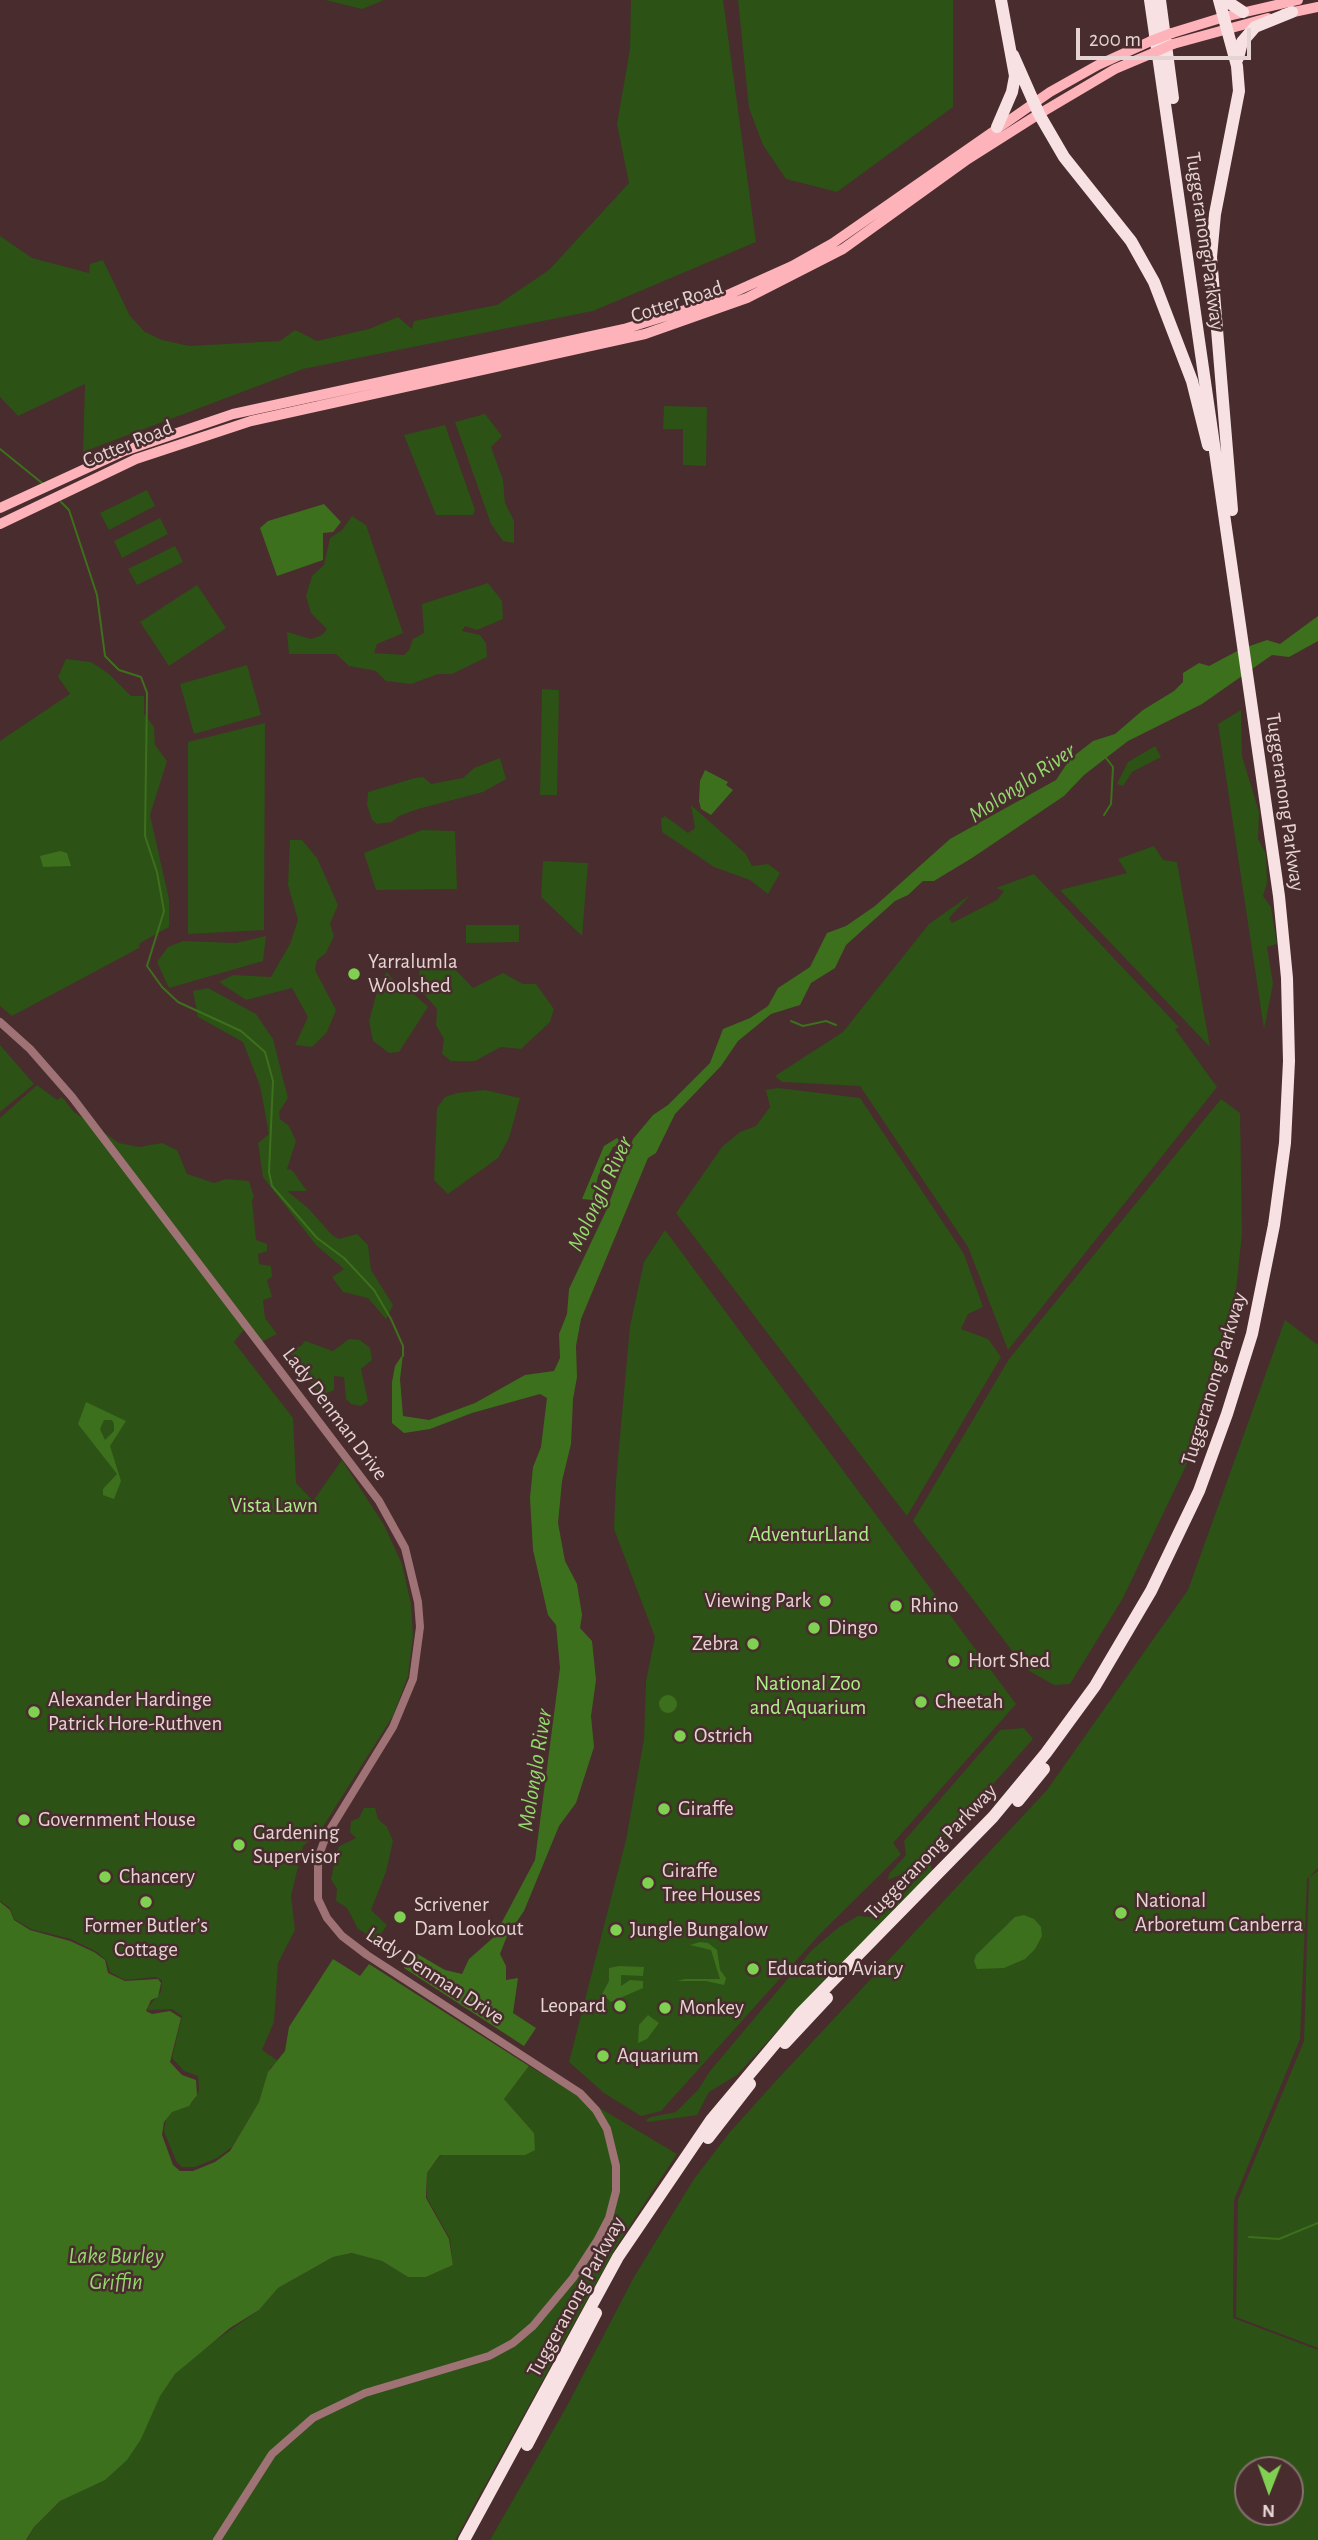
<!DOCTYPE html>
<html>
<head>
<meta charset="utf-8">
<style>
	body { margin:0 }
	#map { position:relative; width:1318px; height:2540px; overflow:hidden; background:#482c2e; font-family:"Alegreya Sans",sans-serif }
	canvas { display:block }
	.north { position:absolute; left:1234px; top:2456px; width:70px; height:70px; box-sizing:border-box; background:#482c2e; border:2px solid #876f70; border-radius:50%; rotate:181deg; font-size:19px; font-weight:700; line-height:28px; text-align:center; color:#e6d3d3 }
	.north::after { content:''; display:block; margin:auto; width:24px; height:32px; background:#80d051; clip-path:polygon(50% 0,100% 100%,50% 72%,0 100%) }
	.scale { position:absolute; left:1076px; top:28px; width:175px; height:32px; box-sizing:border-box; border:4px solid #e6d3d3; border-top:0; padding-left:9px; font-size:21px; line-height:24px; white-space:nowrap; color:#e6d3d3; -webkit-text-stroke:5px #482c2e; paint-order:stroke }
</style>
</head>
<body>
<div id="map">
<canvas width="1318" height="2540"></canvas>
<div class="north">N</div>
<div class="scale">200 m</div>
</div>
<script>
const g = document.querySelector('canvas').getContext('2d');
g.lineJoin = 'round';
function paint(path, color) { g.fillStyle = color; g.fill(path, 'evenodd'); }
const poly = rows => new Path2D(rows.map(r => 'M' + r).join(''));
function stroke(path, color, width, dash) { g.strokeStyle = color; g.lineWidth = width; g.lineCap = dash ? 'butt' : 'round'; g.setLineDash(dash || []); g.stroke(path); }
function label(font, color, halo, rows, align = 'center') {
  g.font = font + ' "Alegreya Sans",sans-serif'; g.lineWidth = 5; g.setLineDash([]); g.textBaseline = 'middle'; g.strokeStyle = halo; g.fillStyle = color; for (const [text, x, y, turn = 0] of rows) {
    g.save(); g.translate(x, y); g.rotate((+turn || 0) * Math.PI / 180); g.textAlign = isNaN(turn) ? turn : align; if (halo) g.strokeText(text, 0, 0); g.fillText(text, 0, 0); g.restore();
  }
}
const green = poly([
	[325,0,384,0,362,9],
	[631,0,723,0,756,242,593,311,303,369,83,452,85,384,18,416,0,397,0,236,32,258,89,273,90,264,103,260,130,316,145,332,162,340,189,346,280,341,295,330,317,341,369,329,398,317,412,329,414,321,497,305,549,270,629,183,617,124,630,49],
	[738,0,953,0,953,107,837,192,786,179,763,145,749,108],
	[664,406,707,407,706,466,683,465,683,429,663,429],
	[485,414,502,436,491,447,503,480,505,503,514,521,514,543,503,541,491,524,455,422],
	[445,425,475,510,473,515,436,515,404,435],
	[147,490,155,506,109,530,100,513],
	[352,516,366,525,403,633,377,644,374,653,404,655,409,650,413,639,424,633,422,604,488,583,502,601,503,619,477,630,465,626,462,631,480,635,486,643,487,657,452,674,438,674,411,684,386,681,376,671,349,666,336,654,289,654,287,632,311,639,322,635,327,629,311,613,306,596,312,576,324,565,330,538,342,530],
	[160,518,168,534,122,558,114,541],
	[175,546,183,562,137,585,128,569],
	[197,585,226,628,169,666,140,622],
	[66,659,91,662,109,674,131,696,144,696,144,714,154,727,155,745,167,761,150,815,169,899,169,927,140,943,139,948,12,1016,0,1006,0,741,70,694,58,677],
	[247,665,261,715,194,734,180,684],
	[542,689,559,690,557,795,540,795],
	[1241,710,1242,756,1259,812,1258,839,1266,854,1267,883,1263,896,1271,907,1277,944,1267,947,1273,984,1264,1029,1218,724],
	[265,723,264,930,188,934,188,742],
	[1155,746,1161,757,1132,772,1123,786,1117,784,1128,762],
	[500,758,506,779,483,792,418,809,399,816,392,822,377,824,372,820,367,805,368,792,415,778,423,777,431,784,463,778,474,768],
	[691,805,746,854,752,866,768,864,780,873,768,894,750,880,714,867,662,832,661,819,665,816,688,833,695,828],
	[422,830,455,831,457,889,376,890,364,853],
	[290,840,302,840,317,858,338,905,330,924,334,936,326,953,317,960,315,970,336,1010,327,1032,312,1047,295,1045,308,1017,292,988,246,1000,219,982,233,975,271,977,290,944,298,920,288,885],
	[1154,846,1163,860,1177,862,1210,1047,1060,890,1127,873,1118,859],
	[543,861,588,863,582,936,541,897],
	[1034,874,1179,1027,1175,1029,1217,1087,1008,1350,968,1247,860,1086,782,1082,775,1076,843,1032,929,924,970,895,949,918,952,923,997,900,1004,891,996,888],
	[466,925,519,925,519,942,466,943],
	[266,936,263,961,169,988,157,962,168,947,183,941,236,943],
	[420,960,454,968,473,988,503,973,523,984,536,984,554,1009,550,1022,521,1049,501,1047,475,1061,451,1061,442,1054,444,1039,436,1025,437,1009,418,987],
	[387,972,400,989,415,995,428,1007,399,1052,389,1053,373,1041,369,1021,380,981],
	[208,988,256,1014,273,1039,288,1098,279,1112,280,1119,289,1126,296,1141,287,1169,292,1170,307,1191,287,1191,308,1208,332,1235,339,1239,357,1234,368,1245,371,1270,393,1305,386,1319,368,1298,343,1292,332,1277,344,1269,316,1245,263,1177,258,1143,269,1134,260,1086,243,1042,198,1017,193,991],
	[0,1045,34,1084,0,1112],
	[37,1085,57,1100,62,1097,74,1112,119,1143,139,1147,162,1143,177,1150,187,1174,214,1183,226,1179,249,1181,254,1197,252,1200,256,1240,267,1244,267,1251,258,1254,259,1264,271,1266,272,1277,267,1280,272,1297,263,1300,265,1318,277,1334,257,1344,243,1326,243,1331,234,1342,293,1418,296,1483,313,1501,342,1460,384,1525,402,1564,411,1604,413,1636,408,1676,393,1716,319,1833,303,1846,291,1896,295,1930,278,1963,274,2022,262,2050,278,2061,270,2068,261,2099,232,2147,217,2158,195,2167,182,2167,176,2161,164,2131,166,2118,174,2108,192,2103,199,2091,198,2076,184,2071,172,2058,182,2016,172,2009,148,2010,148,2007,161,1992,162,1980,155,1977,125,1980,110,1972,106,1960,97,1952,71,1939,31,1929,14,1919,10,1908,0,1901,0,1118],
	[778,1088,860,1098,964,1254,983,1307,968,1314,961,1329,988,1339,1001,1357,907,1516,676,1213,722,1147,740,1132,756,1126,770,1107,766,1090],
	[485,1090,520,1098,509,1138,498,1158,448,1194,434,1180,437,1108,445,1097,457,1093],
	[1221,1099,1240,1113,1242,1234,1232,1327,1193,1451,1123,1598,1070,1684,1054,1685,1026,1669,913,1521,1009,1359],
	[665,1230,1016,1704,893,1843,901,1854,820,1934,661,2111,641,2116,604,2093,569,2062,626,1840,644,1739,646,1681,655,1637,614,1529,616,1481,630,1326,644,1262],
	[1285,1320,1318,1345,1318,1868,1307,1879,1300,2039,1234,2200,1233,2318,1318,2350,1318,2540,490,2540,567,2406,634,2277,694,2179,730,2132,774,2083,1047,1790,1188,1590],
	[1248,2470,1290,2470,1290,2512,1248,2512],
	[349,1339,360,1340,370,1348,372,1360,361,1369,368,1401,361,1406,351,1404,346,1399,344,1377,334,1376,334,1390,321,1396,288,1350,301,1346,305,1341,333,1351],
	[1024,1728,1033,1739,949,1834,909,1871,888,1880,889,1874,906,1855,904,1841,1000,1730],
	[364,1808,375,1808,378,1819,387,1827,393,1841,386,1872,371,1910,387,1925,377,1940,358,1929,347,1908,336,1901,337,1889,331,1879,338,1847,356,1838,350,1832,351,1821,359,1818],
	[930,1863,933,1872,822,1982,737,2075,709,2092,697,2115,648,2122,646,2120,651,2117,676,2112,698,2090,710,2071,812,1950,839,1927,858,1916,870,1917,885,1898,900,1898],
	[1318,1871,1318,2348,1236,2317,1238,2200,1304,2041,1309,1877],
	[529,2066,677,2154,616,2247,455,2540,27,2540,34,2527,60,2501,106,2476,159,2390,196,2354,259,2310,278,2288,333,2257,353,2253,382,2261,408,2277,426,2277,453,2265,450,2239,427,2198,427,2173,441,2155,470,2154,534,2133,504,2099]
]);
const water = poly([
	[324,504,341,522,333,532,323,533,323,560,277,576,260,528,268,521],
	[1318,616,1318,641,1289,657,1272,655,1202,704,1128,741,1084,775,1064,796,972,858,934,881,923,881,908,895,895,901,846,945,835,968,811,983,800,1005,771,1014,738,1041,721,1066,675,1114,656,1153,648,1158,581,1319,576,1346,577,1377,573,1399,571,1444,562,1481,558,1523,565,1561,577,1584,582,1615,580,1628,592,1641,596,1680,591,1716,594,1747,576,1803,559,1826,524,1911,507,1936,500,1954,506,1966,506,1980,518,1978,513,2013,536,2028,524,2046,404,1968,414,1952,445,1970,462,1974,469,1959,494,1937,535,1860,560,1668,556,1625,548,1615,533,1550,530,1498,533,1467,541,1447,547,1398,540,1394,472,1413,430,1429,404,1433,392,1423,392,1382,395,1366,403,1354,400,1379,403,1416,429,1420,475,1403,525,1375,554,1371,560,1358,559,1334,567,1314,569,1289,606,1211,633,1139,653,1115,668,1105,710,1063,723,1029,750,1018,768,1006,778,988,810,967,827,933,846,926,875,906,950,839,1056,780,1070,759,1093,741,1115,734,1143,710,1174,691,1183,682,1183,673,1199,663,1209,666,1241,649,1267,640,1280,644],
	[705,770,728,782,726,785,733,790,711,815,701,809,699,801,700,781],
	[60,851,67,853,71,866,43,867,40,856],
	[617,1138,622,1143,613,1147,598,1176,593,1200,582,1199,604,1146],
	[86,1402,126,1421,110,1446,121,1481,114,1499,103,1495,103,1489,117,1474,78,1424],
	[104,1420,112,1420,114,1424,114,1431,105,1440,100,1429],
	'659 1704a9 9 0 1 1 18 0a9 9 0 1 1-18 0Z',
	[0,1902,10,1910,14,1920,30,1930,70,1941,94,1952,105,1960,108,1973,125,1981,158,1979,161,1983,158,1997,151,2000,146,2011,152,2014,170,2011,181,2018,170,2062,182,2075,196,2080,197,2095,189,2106,172,2112,164,2122,162,2135,173,2165,180,2171,193,2171,215,2162,230,2151,259,2102,268,2072,285,2051,289,2027,333,1959,360,1976,369,1964,529,2066,504,2099,534,2133,535,2150,525,2155,440,2155,427,2173,426,2198,449,2239,453,2265,426,2277,408,2277,382,2261,352,2253,333,2257,278,2288,259,2310,230,2328,175,2374,160,2396,141,2439,127,2460,105,2480,60,2501,34,2527,26,2540,0,2540],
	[1024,1915,1034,1919,1041,1927,1042,1936,1035,1949,1025,1959,1004,1968,977,1969,974,1961,976,1955,1015,1917],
	[700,1942,708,1943,717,1950,720,1970,726,1978,724,1985,706,1981,677,1981,685,1979,720,1979,711,1950,690,1945],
	[619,1966,644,1967,643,1976,621,1975,621,1986,630,1980,643,1981,643,1988,611,2002,602,1994,609,1981,609,1968],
	[648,2015,659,2023,647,2039,638,2043,639,2025]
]);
const stream = poly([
	[0,449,42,483],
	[61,502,69,510,97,595,105,656,119,670,141,677,147,693,145,836,157,872,164,911,147,966,162,987,178,1002,241,1031,265,1052,273,1081,269,1172,272,1186,317,1238,344,1258,374,1290,391,1319,403,1346,403,1356],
	[1104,815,1111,804,1113,767,1106,758],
	[791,1021,803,1026,826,1021,836,1025],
	[1249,2237,1279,2239,1318,2223]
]);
const minor = poly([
	[0,1022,30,1049,72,1097,379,1501,405,1548,418,1602,420,1627,413,1679,393,1727,326,1836,318,1858,318,1899,327,1918,342,1936,367,1955,580,2093,596,2110,607,2129,616,2166,616,2191,609,2218,597,2241,573,2278,533,2326,513,2343,489,2356,365,2393,313,2418,272,2454,217,2540]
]);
const major = poly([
	[1284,14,1318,7],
	[1172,33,1224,17,1298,0],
	[1173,44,1268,18],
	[0,508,124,451,233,414,624,329,714,301,792,266,833,243,1050,92,1098,65,1151,41],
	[0,524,136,459,251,421,645,334,747,298,843,249,968,159,1039,114,1115,69,1153,53]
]);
const highway = poly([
	[1160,0,1173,98],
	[1219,0,1237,66,1239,91,1215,214,1211,257,1232,510],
	[1225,0,1243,12],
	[1013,55,1039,114,1064,157,1131,241,1154,282,1192,381,1208,445],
	[1238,58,1242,42,1255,27,1292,12],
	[997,127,1012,92,1015,76,1001,0],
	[1018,1801,1044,1769],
	[785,2043,827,1998],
	[708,2138,750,2084],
	[527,2445,596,2313],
	[464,2540,618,2257,711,2120,800,2014,993,1817,1046,1753,1095,1686,1151,1591,1199,1491,1227,1414,1252,1334,1274,1225,1285,1143,1289,1061,1287,978,1279,896,1150,0]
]);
const majorBridge = poly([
	[1151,41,1172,33],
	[1153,53,1173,44]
]);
const markers = [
	[354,974,7,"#80d051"],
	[825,1601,7,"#80d051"],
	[896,1606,7,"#80d051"],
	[814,1628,7,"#80d051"],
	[753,1644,7,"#80d051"],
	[954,1661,7,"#80d051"],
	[921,1702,7,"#80d051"],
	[34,1712,7,"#80d051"],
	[680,1736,7,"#80d051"],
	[664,1809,7,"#80d051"],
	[24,1820,7,"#80d051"],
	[239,1845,7,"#80d051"],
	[105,1877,7,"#80d051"],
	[648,1883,7,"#80d051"],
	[146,1902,7,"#80d051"],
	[1121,1913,7,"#80d051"],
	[400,1917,7,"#80d051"],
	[616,1930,7,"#80d051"],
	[753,1969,7,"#80d051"],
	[620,2006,7,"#80d051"],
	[665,2008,7,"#80d051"],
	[603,2056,7,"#80d051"]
];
const streetNames = [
	["Tuggeranong Parkway",1205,241,82],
	["Cotter Road",677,302,-18],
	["Cotter Road",128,444,-22],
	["Tuggeranong Parkway",1285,802,82],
	["Tuggeranong Parkway",1214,1379,-73],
	["Lady Denman Drive",335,1414,53],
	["Tuggeranong Parkway",931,1852,-46],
	["Lady Denman Drive",435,1976,33],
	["Tuggeranong Parkway",576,2297,-61]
];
const poiNames = [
	["Yarralumla",368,962],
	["Woolshed",368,986],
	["Viewing Park",811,1601,"right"],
	["Rhino",910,1606],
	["Dingo",828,1628],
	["Zebra",739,1644,"right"],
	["Hort Shed",968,1661],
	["Alexander Hardinge",48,1700],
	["Patrick Hore-Ruthven",48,1724],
	["Cheetah",935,1702],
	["Ostrich",694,1736],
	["Giraffe",678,1809],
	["Government House",38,1820],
	["Gardening",253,1833],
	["Supervisor",253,1857],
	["Giraffe",662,1871],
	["Tree Houses",662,1895],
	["Chancery",119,1877],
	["National",1135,1901],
	["Arboretum Canberra",1135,1925],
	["Scrivener",414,1905],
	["Dam Lookout",414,1929],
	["Former Butler’s",146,1926,"center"],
	["Cottage",146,1950,"center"],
	["Jungle Bungalow",630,1930],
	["Education Aviary",767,1969],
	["Leopard",606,2006,"right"],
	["Monkey",679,2008],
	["Aquarium",617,2056]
];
const parkNames = [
	["Vista Lawn",274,1506],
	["AdventurLland",809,1535],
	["National Zoo",808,1684],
	["and Aquarium",808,1708]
];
const waterNames = [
	["Molonglo River",1022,783,-34],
	["Molonglo River",600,1194,-65],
	["Molonglo River",535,1770,-81],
	["Lake Burley",116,2256],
	["Griffin",116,2282]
];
paint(green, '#2c5215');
paint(water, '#3d701c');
stroke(stream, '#3d701c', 2);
stroke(minor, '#9f7275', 8);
stroke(major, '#fdb3b9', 10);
stroke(highway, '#f8e1e2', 12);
stroke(majorBridge, '#fdb3b9', 10);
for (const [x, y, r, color] of markers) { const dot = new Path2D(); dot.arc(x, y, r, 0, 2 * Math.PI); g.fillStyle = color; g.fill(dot); stroke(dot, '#482c2e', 2.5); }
label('21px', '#e6d3d3', '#482c2e', streetNames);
label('21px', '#e6d3d3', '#482c2e', poiNames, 'left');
label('21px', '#aaf185', '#482c2e', parkNames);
label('italic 23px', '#93d96d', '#482c2e', waterNames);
</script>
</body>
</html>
